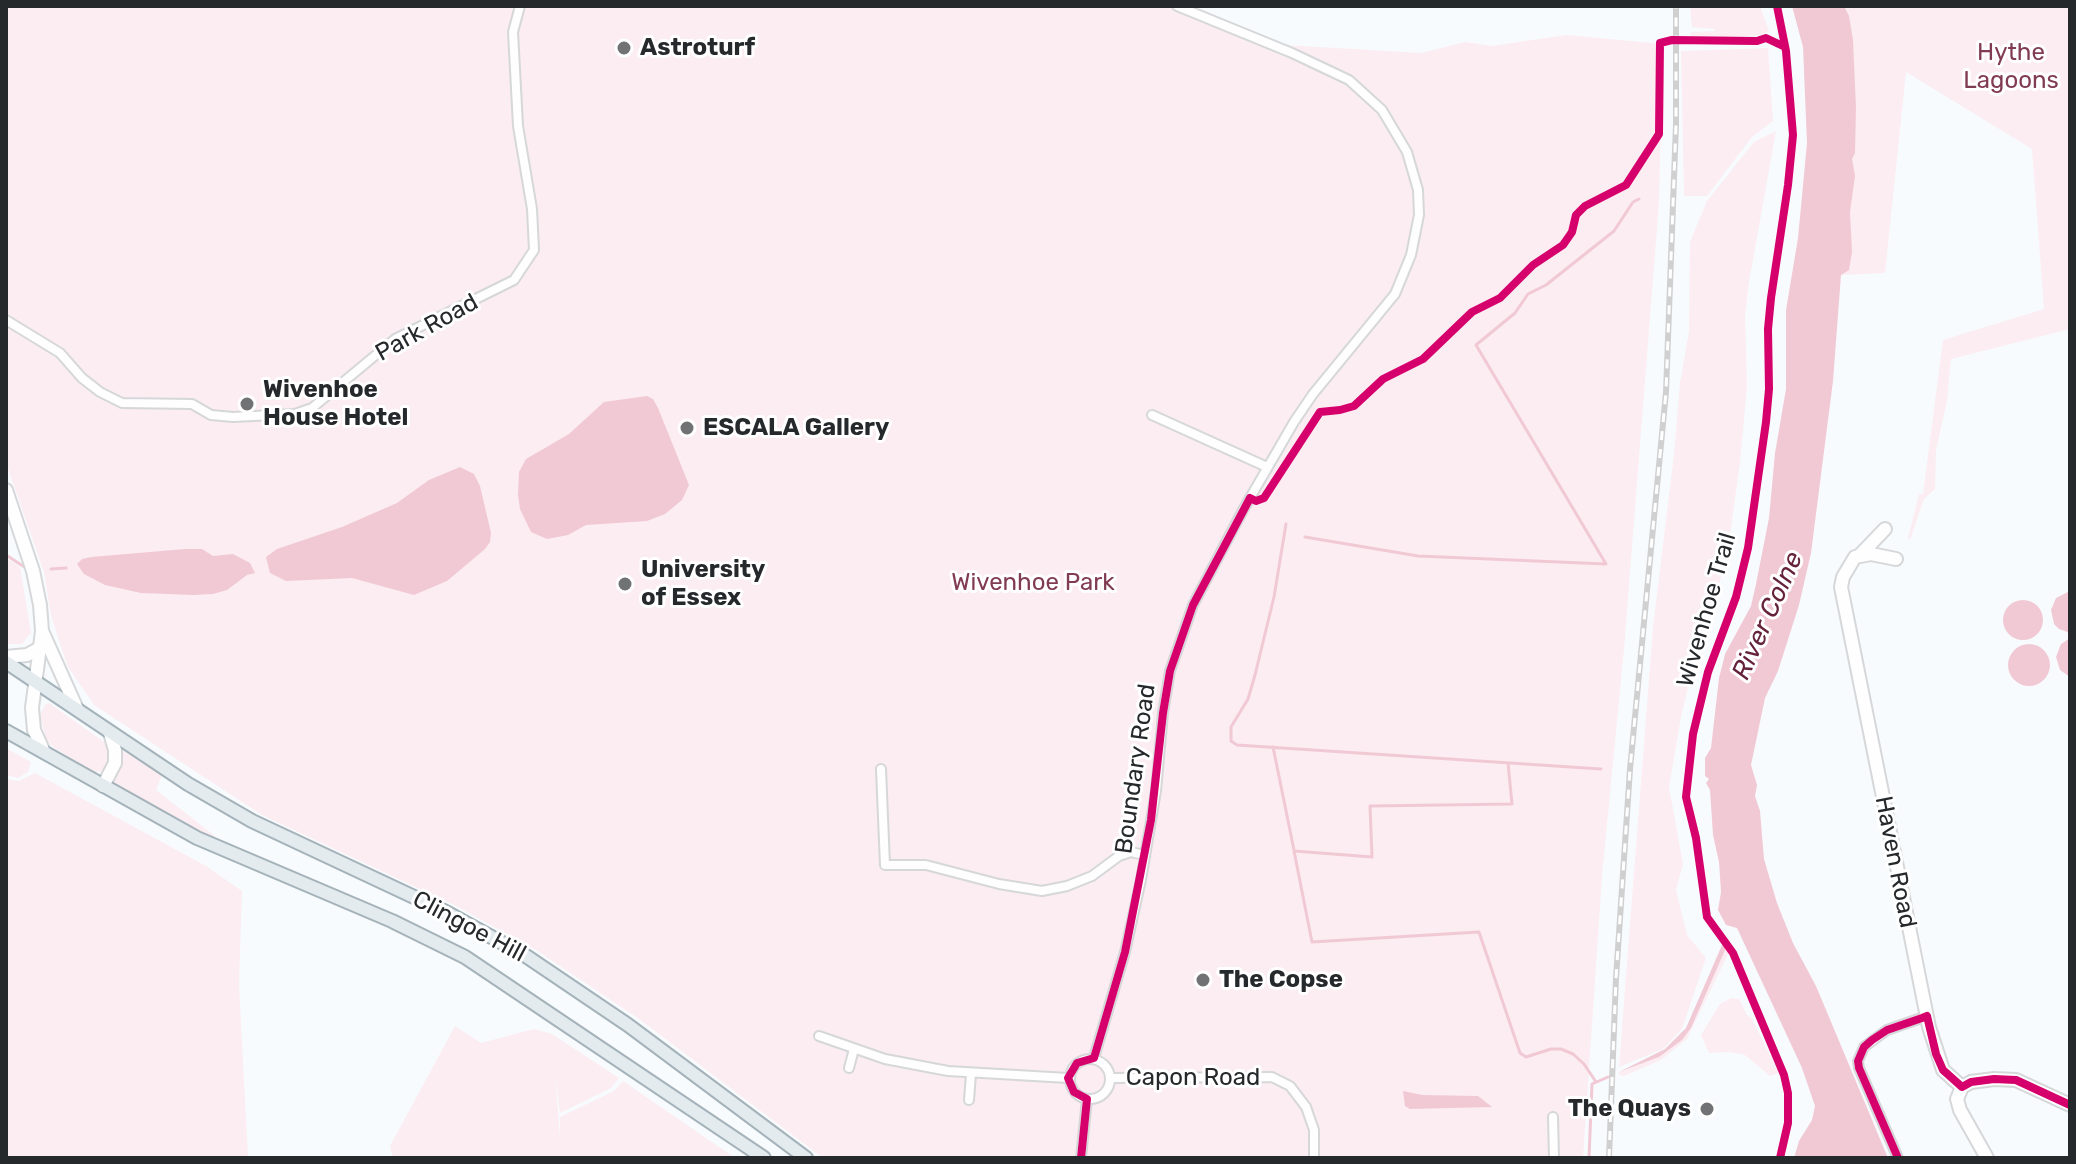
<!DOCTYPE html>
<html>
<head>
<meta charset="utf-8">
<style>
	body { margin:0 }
	#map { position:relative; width:2076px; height:1164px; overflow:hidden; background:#f8fbfd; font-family:Rubik,sans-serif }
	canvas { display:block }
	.frame { position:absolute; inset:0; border:8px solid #26292b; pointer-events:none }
</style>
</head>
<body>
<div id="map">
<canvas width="2076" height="1164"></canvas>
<div class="frame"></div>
</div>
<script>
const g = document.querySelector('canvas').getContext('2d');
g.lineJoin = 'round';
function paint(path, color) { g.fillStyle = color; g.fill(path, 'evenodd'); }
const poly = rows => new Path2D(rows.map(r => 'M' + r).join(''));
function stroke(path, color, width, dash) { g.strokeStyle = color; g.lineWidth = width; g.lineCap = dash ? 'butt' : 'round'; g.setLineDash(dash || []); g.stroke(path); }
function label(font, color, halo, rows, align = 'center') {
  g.font = font + ' Rubik,sans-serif'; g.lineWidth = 6; g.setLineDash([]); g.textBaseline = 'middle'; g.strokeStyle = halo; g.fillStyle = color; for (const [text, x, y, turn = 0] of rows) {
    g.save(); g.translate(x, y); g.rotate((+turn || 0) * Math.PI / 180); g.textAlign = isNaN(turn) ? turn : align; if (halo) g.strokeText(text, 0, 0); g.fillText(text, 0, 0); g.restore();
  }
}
const green = poly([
	[6,6,1177,6,1268,44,1421,53,1465,42,1492,46,1566,35,1663,44,1659,202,1624,649,1602,876,1583,1158,823,1158,639,1019,536,950,456,906,262,815,94,705,68,667,60,644,51,615,44,572,6,463],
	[1690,6,1760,6,1769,31,1761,35,1690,39,1691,32,1715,31,1714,29,1692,27],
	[1825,6,2070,6,2070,329,1951,359,1947,401,1936,450,1935,489,1924,499,1910,540,1908,538,1919,494,1923,494,1943,340,2044,309,2032,149,1906,72,1885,273,1841,275],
	[1768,48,1773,121,1752,137,1707,196,1684,196,1681,51],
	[1776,131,1749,282,1745,315,1747,386,1740,462,1729,542,1718,590,1702,628,1681,717,1669,787,1683,864,1676,890,1687,935,1706,958,1682,1029,1663,1049,1619,1067,1653,627,1674,454,1680,383,1689,331,1690,242,1707,201,1754,142],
	[6,558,20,567,31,633,22,644,6,644],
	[49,703,107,744,110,759,103,771,94,772,53,747,46,739,40,715,45,705],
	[6,748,31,762,28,772,18,778,6,775],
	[122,750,162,775,156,790,215,836,213,840,113,784,122,766],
	[35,773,206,866,242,891,239,984,248,1158,6,1158,6,779,19,781],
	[1726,946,1730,950,1687,1039,1661,1060,1624,1076,1619,1075,1619,1072,1659,1057,1682,1040,1691,1028],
	[1731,998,1739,999,1747,1015,1752,1019,1779,1073,1770,1076,1745,1055,1729,1052,1709,1053,1701,1035,1720,1004],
	[455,1026,481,1043,534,1029,552,1034,619,1078,611,1088,560,1113,555,1074,560,1138,560,1117,614,1091,623,1081,735,1158,393,1158,390,1146]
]);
const water = poly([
	[1792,6,1844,6,1849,16,1853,40,1856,108,1855,153,1852,159,1855,176,1850,212,1852,252,1849,270,1841,275,1833,381,1811,553,1799,605,1778,671,1765,698,1751,765,1757,785,1755,796,1760,811,1764,859,1777,903,1793,943,1816,986,1888,1158,1794,1158,1799,1141,1812,1120,1815,1106,1802,1068,1737,928,1726,925,1718,910,1721,892,1719,862,1713,835,1710,790,1706,783,1709,779,1705,776,1705,758,1711,748,1719,678,1725,654,1751,606,1756,584,1769,518,1775,453,1786,389,1786,310,1798,238,1807,143,1803,47],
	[647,396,653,399,658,408,689,485,682,500,665,514,647,521,586,525,568,535,547,539,531,532,520,509,518,495,519,472,526,459,569,434,604,402],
	[460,467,474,474,480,486,491,533,490,542,485,549,447,581,414,595,352,578,286,581,270,573,266,557,277,549,342,527,397,503,429,480],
	[185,549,202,549,213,556,233,554,250,563,255,573,247,575,227,590,213,594,193,595,141,593,105,585,84,574,77,564,82,559,91,557],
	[2070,591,2070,633,2059,629,2054,624,2051,610,2056,598],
	'2003 620a20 20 0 1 1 40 0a20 20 0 1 1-40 0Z',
	[2070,638,2070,677,2060,670,2056,657,2061,644],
	'2008 665a21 21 0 1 1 42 0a21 21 0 1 1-42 0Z',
	[1722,945,1726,946,1725,950,1691,1028,1682,1040,1659,1057,1619,1072,1665,1049,1686,1028],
	[1403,1091,1422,1095,1478,1096,1492,1107,1410,1109,1405,1106]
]);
const stream = poly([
	[1286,524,1274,597,1255,675,1248,699,1231,727,1231,741,1237,745,1601,769],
	[1305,537,1418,556,1606,564,1476,345,1515,313,1528,294,1546,285,1614,231,1633,202,1639,199],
	[6,555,26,568],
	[51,569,66,568],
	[1273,747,1294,850],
	[1508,763,1512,804,1370,806,1372,857,1294,851,1312,942,1479,932,1520,1053,1526,1057,1551,1049,1561,1049,1573,1054,1584,1064,1596,1082],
	[1589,1158,1592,1084,1608,1077]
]);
const street = poly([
	[6,320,60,353,82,378,100,392,122,403,192,404,211,415,233,417,295,414,312,408,395,339,514,280,534,250,532,209,518,126,513,32,520,6],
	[1152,415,1267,467],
	[881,769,885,865,926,865,999,884,1042,891,1067,886,1092,876,1119,856,1131,852,1144,855],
	[819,1036,885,1059,948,1071,1068,1078],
	[1094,1058,1125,952,1141,880,1156,791,1163,713,1170,671,1193,605,1243,510,1294,422,1313,394,1395,294,1411,255,1419,215,1418,190,1407,152,1382,110,1349,80,1292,53,1177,6],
	'1070 1079a20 20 0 1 1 40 0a20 20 0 1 1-40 0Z',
	[849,1068,854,1049],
	[1111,1078,1272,1077,1290,1086,1306,1107,1314,1130,1314,1158],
	[969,1100,971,1074],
	[1553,1117,1554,1158],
	[1081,1158,1087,1099],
	[1898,1158,1859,1068,1858,1061,1864,1047,1887,1030,1927,1016]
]);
const secondary = poly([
	[6,490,33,571,40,605,42,631,32,708,34,730,44,752],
	[1860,555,1885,529],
	[1896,559,1871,554,1855,557,1843,577,1841,587,1929,1027,1943,1070,1962,1087],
	[42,631,77,709],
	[6,657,27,655,38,649],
	[103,786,115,763,115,750,110,733],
	[1962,1087,1971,1082,1994,1079,2016,1080,2070,1105],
	[1962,1087,1957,1099,1960,1110,1987,1158]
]);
const primary = poly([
	[6,662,188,784,252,821,446,912,526,956,628,1025,806,1158],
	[6,731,197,838,392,921,465,957,764,1158]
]);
const rail = poly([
	[1609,1158,1616,978,1630,769,1666,392,1676,124,1676,6]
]);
const cycleway = poly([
	[1777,6,1786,51,1793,135,1788,185,1771,298,1768,329,1769,389,1766,422,1748,548,1736,597,1708,672,1693,734,1686,797,1696,838,1707,917,1733,953,1784,1075,1788,1093,1788,1123,1780,1158],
	[1081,1158,1087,1099,1074,1092,1068,1078,1077,1063,1094,1058,1125,952,1151,820,1163,713,1170,671,1193,605,1250,498,1256,501,1264,498,1320,412,1340,410,1354,406,1383,379,1423,359,1472,312,1500,298,1533,265,1563,245,1572,232,1576,215,1585,206,1626,185,1659,134,1660,43,1672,40,1757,41,1766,38,1785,47,1786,51],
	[1898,1158,1859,1068,1858,1061,1864,1047,1872,1040,1887,1030,1922,1018,1927,1016,1936,1054,1943,1070,1962,1087,1971,1082,1994,1079,2016,1080,2070,1105]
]);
const markers = [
	[624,48,8,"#707274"],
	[247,404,8,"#707274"],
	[687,428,8,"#707274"],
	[625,584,8,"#707274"],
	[1203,980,8,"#707274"],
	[1707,1109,8,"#707274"]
];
const poiNames = [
	["Astroturf",640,48],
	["Wivenhoe",263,390],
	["House Hotel",263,418],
	["ESCALA Gallery",703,428],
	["University",641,570],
	["of Essex",641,598],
	["The Copse",1219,980],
	["The Quays",1691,1109,"right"]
];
const parkNames = [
	["Hythe",2011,53],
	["Lagoons",2011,81],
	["Wivenhoe Park",1033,583]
];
const streetNames = [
	["Park Road",427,328,-29],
	["Wivenhoe Trail",1707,610,-74],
	["Boundary Road",1136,769,-82],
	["Haven Road",1895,862,79],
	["Clingoe Hill",469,927,28],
	["Capon Road",1193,1078]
];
const waterNames = [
	["River Colne",1768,616,-66]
];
paint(green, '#fbedf1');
paint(water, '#f1c9d5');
stroke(stream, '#f1c9d5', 3);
stroke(street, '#d5d7d9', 12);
stroke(secondary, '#d5d7d9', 16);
stroke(primary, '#a4b2b9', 16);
stroke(street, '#fefeff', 8);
stroke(secondary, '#fefeff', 12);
stroke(primary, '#e4ebef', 12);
stroke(rail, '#d0d0d1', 6);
stroke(rail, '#fff', 3, [9]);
stroke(cycleway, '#d6006c', 8);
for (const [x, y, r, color] of markers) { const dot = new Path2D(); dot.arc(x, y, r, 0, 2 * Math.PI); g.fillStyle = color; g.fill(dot); stroke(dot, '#fff', 3); }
label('bold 24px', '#26292b', '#fff', poiNames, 'left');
label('24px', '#813b53', '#fff', parkNames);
label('24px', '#26292b', '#fff', streetNames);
label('italic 26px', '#65223b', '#fff', waterNames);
</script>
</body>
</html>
